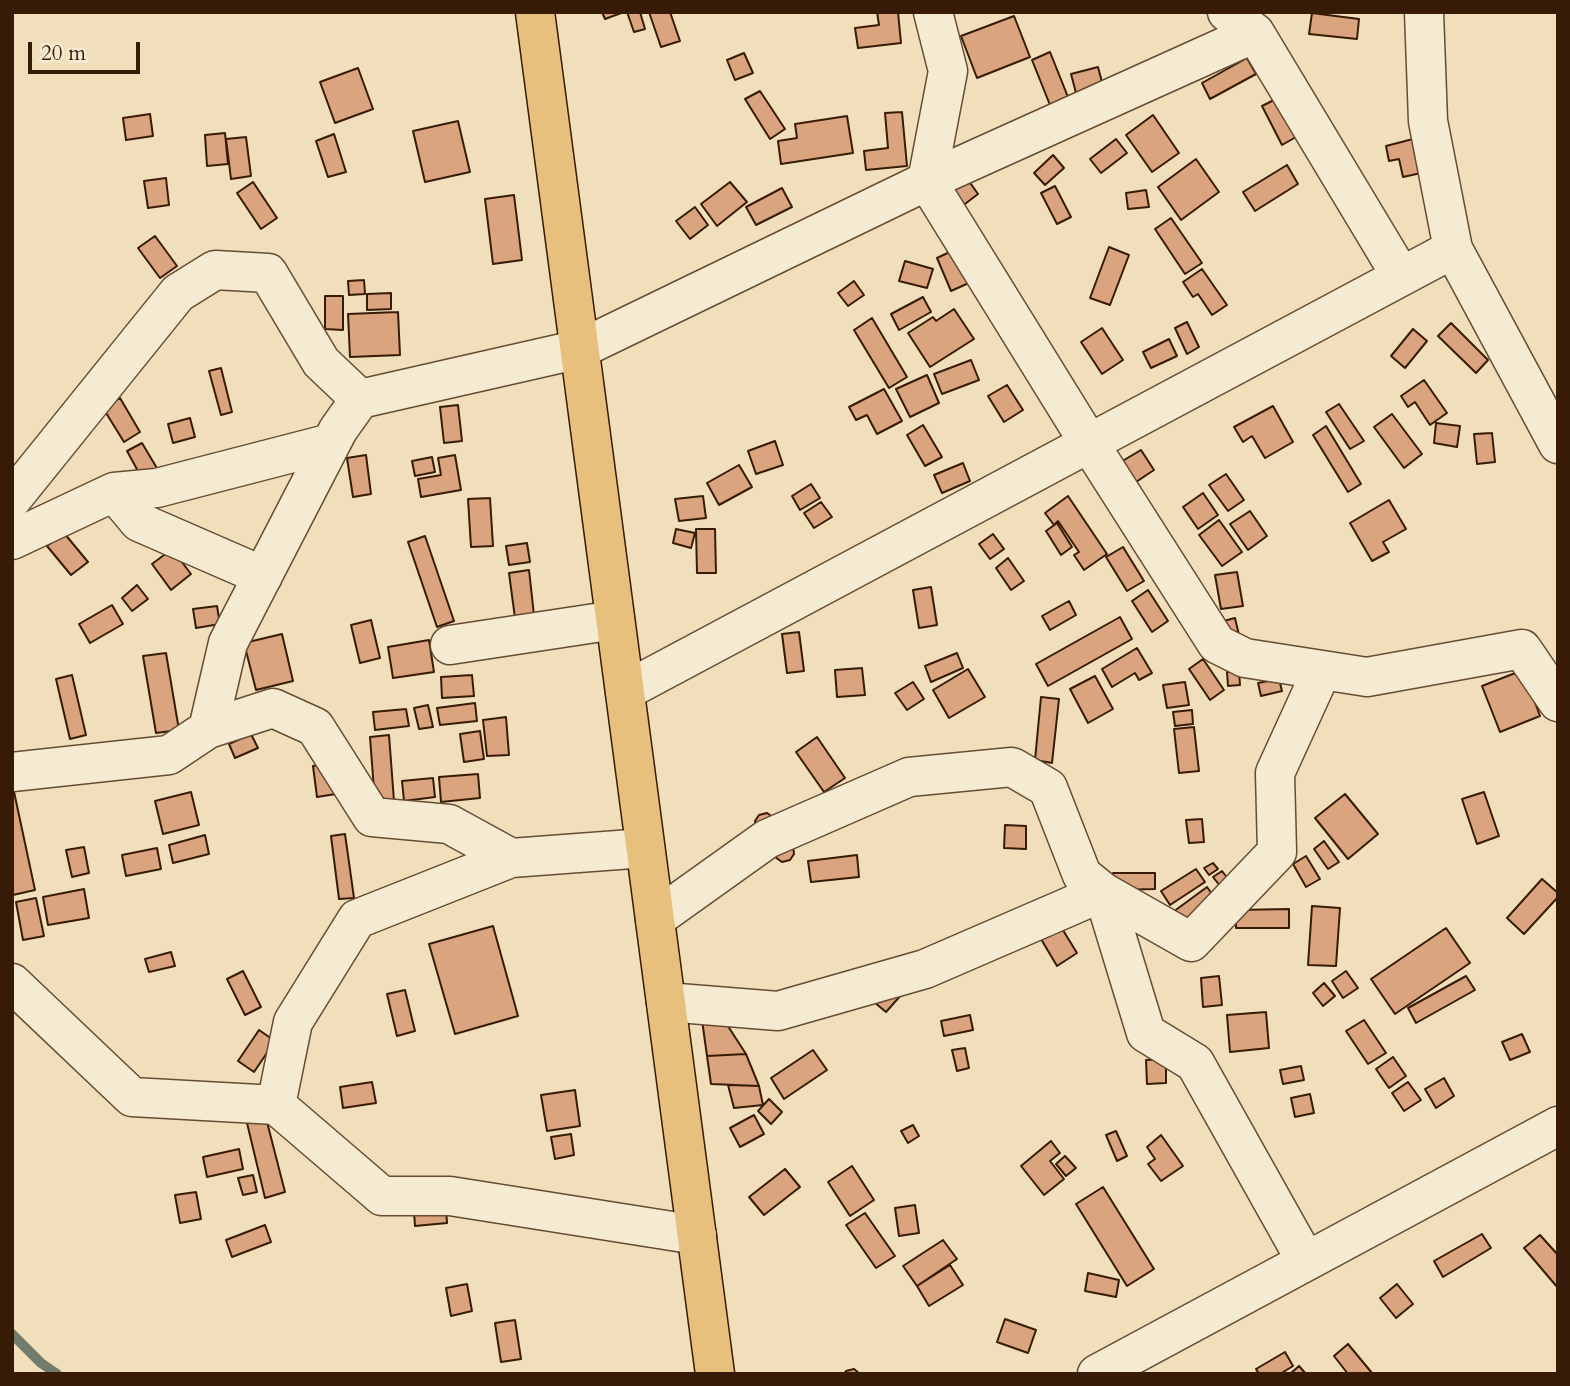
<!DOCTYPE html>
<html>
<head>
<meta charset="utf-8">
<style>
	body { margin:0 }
	#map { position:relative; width:1570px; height:1386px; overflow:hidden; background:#f0dfba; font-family:Cardo,serif }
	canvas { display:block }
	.frame { position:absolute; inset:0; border:14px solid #381b06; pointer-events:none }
	.scale { position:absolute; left:28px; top:42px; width:112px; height:32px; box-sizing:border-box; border:4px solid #381b06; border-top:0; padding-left:9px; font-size:21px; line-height:24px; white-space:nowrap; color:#381b06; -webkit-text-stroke:5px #f5ead2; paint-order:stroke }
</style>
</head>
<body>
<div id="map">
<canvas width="1570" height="1386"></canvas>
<div class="frame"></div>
<div class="scale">20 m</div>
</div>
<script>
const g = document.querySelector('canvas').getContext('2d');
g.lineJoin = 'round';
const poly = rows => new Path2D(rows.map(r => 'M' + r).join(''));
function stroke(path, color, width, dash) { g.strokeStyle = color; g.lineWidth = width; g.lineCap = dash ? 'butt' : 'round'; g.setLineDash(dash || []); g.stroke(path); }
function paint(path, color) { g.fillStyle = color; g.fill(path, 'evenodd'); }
const stream = poly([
	[12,1334,41,1363,57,1374]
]);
const building = poly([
	[602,12,624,12,605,19,602,12],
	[627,12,640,12,645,29,634,32,627,12],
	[649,12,670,12,680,41,661,47,649,12],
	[877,12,898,12,901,43,858,48,855,28,879,25,877,12],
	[1312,13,1359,19,1357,39,1309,34,1312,13],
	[1014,16,1030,57,977,78,961,36,1014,16],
	[1050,52,1068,97,1050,105,1032,60,1050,52],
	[744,53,753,73,735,80,727,60,744,53],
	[1247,58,1256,74,1210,99,1202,83,1247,58],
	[1098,67,1103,86,1076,93,1071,74,1098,67],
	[358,68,373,109,335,123,320,82,358,68],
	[760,91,785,129,770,139,745,99,760,91],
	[1276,99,1296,137,1282,145,1262,106,1276,99],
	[902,112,907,166,866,170,864,151,888,148,885,113,902,112],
	[150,114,153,136,126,140,123,118,150,114],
	[1153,115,1179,153,1152,172,1126,135,1153,115],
	[847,116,853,153,781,164,778,141,797,138,795,124,847,116],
	[458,121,470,172,425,182,413,131,458,121],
	[225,133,228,164,207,166,205,135,225,133],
	[334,134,346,172,328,177,316,141,334,134],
	[246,137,251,176,231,179,226,139,246,137],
	[1116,139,1127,153,1101,173,1090,159,1116,139],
	[1413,139,1421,173,1403,177,1399,159,1389,161,1386,146,1413,139],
	[1053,155,1064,168,1045,185,1034,173,1053,155],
	[1196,159,1219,192,1181,220,1158,187,1196,159],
	[1287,165,1298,184,1255,211,1243,192,1287,165],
	[966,177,978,194,961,207,948,190,966,177],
	[166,178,169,205,148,208,144,181,166,178],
	[253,182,277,218,261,229,237,193,253,182],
	[730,182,747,202,717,226,701,204,730,182],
	[1055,186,1071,217,1057,224,1041,193,1055,186],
	[782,188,792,207,756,225,746,207,782,188],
	[1146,190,1149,207,1128,209,1126,193,1146,190],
	[514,195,522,260,493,264,485,199,514,195],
	[695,207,708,225,690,239,676,221,695,207],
	[1171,218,1202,263,1185,274,1155,229,1171,218],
	[155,236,177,266,160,278,138,248,155,236],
	[1109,247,1129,255,1110,305,1090,298,1109,247],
	[956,249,971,282,951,291,937,258,956,249],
	[905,261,933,269,927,288,899,281,905,261],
	[1202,269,1227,305,1212,315,1198,294,1193,297,1183,282,1202,269],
	[364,280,365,294,349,295,348,281,364,280],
	[854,281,864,295,848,306,838,293,854,281],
	[391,293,391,309,367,310,367,294,391,293],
	[325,296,343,296,343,330,325,329,325,296],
	[923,297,931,312,899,330,891,314,923,297],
	[954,309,974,339,930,367,908,333,933,317,936,321,954,309],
	[398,312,400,355,350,357,348,314,398,312],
	[872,318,907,377,889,388,854,330,872,318],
	[1187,322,1199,347,1187,354,1175,328,1187,322],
	[1451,323,1488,360,1476,373,1438,336,1451,323],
	[1102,328,1123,360,1102,374,1081,342,1102,328],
	[1413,329,1427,341,1405,368,1391,356,1413,329],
	[1169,339,1177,356,1151,368,1143,352,1169,339],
	[971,360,979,380,942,394,934,374,971,360],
	[221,368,232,412,221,415,209,371,221,368],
	[927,375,939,403,910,417,896,389,927,375],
	[1424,380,1447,413,1430,425,1415,402,1408,407,1401,396,1424,380],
	[1007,385,1023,410,1004,422,988,396,1007,385],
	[884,389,902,421,877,434,867,415,856,420,849,407,884,389],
	[120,398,140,432,124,442,103,408,120,398],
	[1339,404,1364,441,1350,449,1326,412,1339,404],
	[458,405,462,441,444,443,440,407,458,405],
	[1273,406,1293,442,1265,458,1252,436,1243,442,1234,427,1273,406],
	[1392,414,1422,454,1404,468,1374,427,1392,414],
	[190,418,195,437,173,443,168,424,190,418],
	[1436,423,1460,426,1457,447,1434,443,1436,423],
	[923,425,942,457,925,466,907,435,923,425],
	[1326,426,1361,484,1348,492,1313,435,1326,426],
	[1492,433,1495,462,1477,464,1474,434,1492,433],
	[775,441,783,465,756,474,748,451,775,441],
	[142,443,161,475,145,484,127,451,142,443],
	[1141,450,1154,470,1127,488,1114,466,1141,450],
	[366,455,371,494,353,497,347,458,366,455],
	[455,455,461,490,421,497,418,479,441,475,438,458,455,455],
	[432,457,435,472,415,476,412,461,432,457],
	[963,463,970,481,942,493,934,475,963,463],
	[739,465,752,487,719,505,707,483,739,465],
	[1226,474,1244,500,1228,511,1209,485,1226,474],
	[811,484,820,498,800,510,792,496,811,484],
	[1203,493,1218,515,1198,529,1183,507,1203,493],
	[703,496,706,518,679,521,675,499,703,496],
	[1068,496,1107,554,1084,570,1074,555,1079,552,1058,521,1054,525,1045,513,1068,496],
	[490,498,493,546,471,547,468,499,490,498],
	[1389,500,1406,529,1383,542,1389,552,1372,561,1350,523,1389,500],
	[821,502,832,517,814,528,804,513,821,502],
	[1250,511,1267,536,1248,550,1230,524,1250,511],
	[1219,520,1242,552,1222,566,1199,535,1219,520],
	[1057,523,1072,547,1061,555,1046,531,1057,523],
	[676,529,695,533,691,548,673,543,676,529],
	[696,529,715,529,716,573,697,573,696,529],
	[64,533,88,562,71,575,47,546,64,533],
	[993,534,1004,549,990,559,979,544,993,534],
	[425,536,454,621,437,627,408,542,425,536],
	[527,543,530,562,509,565,506,546,527,543],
	[1123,547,1144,581,1127,591,1106,557,1123,547],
	[172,549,191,574,171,590,152,564,172,549],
	[1008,558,1024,581,1011,590,996,568,1008,558],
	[529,570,534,615,515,618,509,573,529,570],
	[1237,572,1243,606,1221,609,1215,575,1237,572],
	[137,585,148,599,132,611,122,598,137,585],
	[931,587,937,625,919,628,913,590,931,587],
	[1148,590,1168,621,1152,632,1132,601,1148,590],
	[1069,601,1076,615,1050,630,1042,616,1069,601],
	[112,605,123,624,90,643,79,624,112,605],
	[217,606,220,624,196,628,193,609,217,606],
	[1120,617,1132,639,1048,686,1036,664,1120,617],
	[1235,618,1239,635,1216,623,1235,618],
	[371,620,380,658,360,663,351,625,371,620],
	[799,632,804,671,787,673,782,634,799,632],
	[282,634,293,681,256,690,244,643,282,634],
	[429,640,434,672,393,678,388,647,429,640],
	[1137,648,1152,673,1139,680,1135,673,1112,687,1102,669,1137,648],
	[166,653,179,730,156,733,143,656,166,653],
	[957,653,963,668,931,682,925,666,957,653],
	[1203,659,1224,690,1210,700,1189,669,1203,659],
	[862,668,865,695,837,697,835,670,862,668],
	[968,669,985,697,949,718,933,690,968,669],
	[1523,670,1540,716,1500,732,1482,686,1523,670],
	[1239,671,1240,685,1228,686,1227,672,1239,671],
	[72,675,86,735,70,739,56,679,72,675],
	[472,675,474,696,442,698,441,677,472,675],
	[1095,676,1113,709,1088,723,1070,689,1095,676],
	[1279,679,1282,691,1261,696,1258,683,1279,679],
	[913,682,924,699,907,710,895,693,913,682],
	[1185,682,1189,705,1167,708,1163,685,1185,682],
	[1041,697,1059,699,1052,763,1035,760,1041,697],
	[475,703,477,721,440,725,437,708,475,703],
	[428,705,433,727,419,729,414,708,428,705],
	[406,709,409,726,375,730,373,712,406,709],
	[1192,710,1193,724,1175,726,1173,712,1192,710],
	[506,717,509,755,487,756,483,720,506,717],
	[1194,727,1199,771,1179,773,1174,729,1194,727],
	[480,731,484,759,464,762,460,734,480,731],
	[251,734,258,748,235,758,229,744,251,734],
	[389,735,394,801,375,803,370,737,389,735],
	[817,737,845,778,824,792,796,752,817,737],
	[332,763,336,794,317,797,313,766,332,763],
	[478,774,480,798,441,802,439,777,478,774],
	[433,778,435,797,404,801,402,781,433,778],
	[13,787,35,890,13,895,12,890,13,787],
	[191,792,199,825,163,834,155,801,191,792],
	[1484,792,1499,836,1477,844,1462,799,1484,792],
	[1345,794,1378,834,1348,859,1315,818,1345,794],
	[767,813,774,818,756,829,755,821,759,815,767,813],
	[1202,819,1204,842,1189,843,1186,820,1202,819],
	[1005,825,1026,826,1026,849,1004,848,1005,825],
	[345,834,354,898,339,899,331,836,345,834],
	[205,835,209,854,173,863,169,845,205,835],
	[1324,841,1339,862,1328,869,1314,849,1324,841],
	[793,846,794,854,790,860,782,862,775,857,774,849,793,846],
	[84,847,89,873,72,877,66,850,84,847],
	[157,848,161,869,126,876,122,855,157,848],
	[857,855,859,877,811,882,808,861,857,855],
	[1306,856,1320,879,1306,887,1293,864,1306,856],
	[1213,863,1218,869,1209,875,1204,868,1213,863],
	[1196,869,1205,882,1170,905,1161,891,1196,869],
	[1222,871,1229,880,1220,886,1213,877,1222,871],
	[1113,873,1155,873,1155,889,1112,890,1113,873],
	[1542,879,1558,893,1558,897,1524,934,1507,918,1542,879],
	[1207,887,1217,901,1183,926,1173,912,1207,887],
	[84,889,89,918,48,925,43,897,84,889],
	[36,898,44,936,23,940,16,902,36,898],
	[1312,906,1340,908,1336,966,1308,965,1312,906],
	[1289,909,1289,928,1236,928,1236,910,1289,909],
	[1058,922,1077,953,1057,966,1038,934,1058,922],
	[493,926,518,1016,455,1034,429,944,493,926],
	[1446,928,1470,963,1395,1014,1371,979,1446,928],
	[171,952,175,966,149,972,145,959,171,952],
	[243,971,261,1007,245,1015,227,979,243,971],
	[1346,971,1358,988,1343,998,1332,981,1346,971],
	[1219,976,1222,1005,1203,1007,1201,978,1219,976],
	[1466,976,1475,990,1416,1023,1408,1008,1466,976],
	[1324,983,1335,996,1323,1006,1313,993,1324,983],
	[405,990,415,1031,397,1036,387,994,405,990],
	[902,994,886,1012,874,1002,902,994],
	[1266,1012,1269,1048,1230,1052,1227,1015,1266,1012],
	[970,1015,973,1030,944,1036,941,1021,970,1015],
	[702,1020,724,1020,746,1054,707,1056,702,1020],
	[1364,1020,1386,1053,1368,1064,1346,1031,1364,1020],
	[259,1030,275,1041,254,1072,238,1061,259,1030],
	[1522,1034,1530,1052,1510,1060,1502,1042,1522,1034],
	[965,1048,969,1068,957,1071,952,1050,965,1048],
	[813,1050,827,1070,784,1099,771,1078,813,1050],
	[746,1054,759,1086,711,1084,707,1056,746,1054],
	[1393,1057,1406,1076,1389,1088,1376,1069,1393,1057],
	[1166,1059,1166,1083,1147,1084,1146,1060,1166,1059],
	[1301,1066,1304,1080,1283,1084,1280,1070,1301,1066],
	[1444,1078,1454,1096,1436,1108,1425,1089,1444,1078],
	[372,1082,376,1103,343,1108,340,1087,372,1082],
	[1408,1082,1421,1100,1404,1111,1392,1093,1408,1082],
	[728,1085,759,1086,763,1105,734,1108,728,1085],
	[575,1090,580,1126,547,1131,541,1095,575,1090],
	[1310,1094,1314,1113,1295,1117,1291,1098,1310,1094],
	[769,1099,782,1112,771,1124,758,1111,769,1099],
	[754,1115,764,1134,740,1147,730,1128,754,1115],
	[266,1118,285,1192,265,1198,247,1123,266,1118],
	[913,1125,919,1136,908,1143,901,1131,913,1125],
	[1116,1131,1127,1156,1117,1161,1106,1135,1116,1131],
	[571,1134,574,1155,555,1159,551,1137,571,1134],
	[1161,1135,1183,1166,1161,1181,1148,1164,1155,1159,1147,1147,1161,1135],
	[1051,1141,1060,1153,1050,1161,1064,1179,1044,1195,1021,1166,1051,1141],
	[239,1149,243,1169,207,1177,203,1157,239,1149],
	[1065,1156,1076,1168,1066,1176,1056,1164,1065,1156],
	[852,1166,874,1200,850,1216,828,1182,852,1166],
	[785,1169,800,1187,764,1215,749,1197,785,1169],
	[253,1175,257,1192,243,1195,238,1178,253,1175],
	[1103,1187,1154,1269,1127,1286,1076,1204,1103,1187],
	[196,1192,201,1219,180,1223,175,1195,196,1192],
	[915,1205,919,1233,899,1236,895,1208,915,1205],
	[446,1208,447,1223,415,1226,414,1212,446,1208],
	[865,1213,895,1256,876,1268,846,1225,865,1213],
	[265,1225,271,1242,232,1257,226,1240,265,1225],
	[1482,1234,1491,1248,1443,1277,1434,1261,1482,1234],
	[1540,1235,1558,1255,1558,1288,1524,1248,1540,1235],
	[943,1240,957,1259,917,1286,903,1266,943,1240],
	[950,1265,963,1285,929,1306,917,1286,950,1265],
	[1088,1273,1119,1280,1116,1297,1085,1291,1088,1273],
	[467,1284,472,1311,451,1316,446,1288,467,1284],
	[1397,1284,1413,1304,1396,1318,1380,1298,1397,1284],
	[1005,1319,1036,1330,1028,1353,997,1342,1005,1319],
	[515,1320,521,1359,501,1362,495,1323,515,1320],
	[1348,1344,1372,1373,1371,1374,1348,1374,1334,1356,1348,1344],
	[1285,1352,1293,1366,1280,1374,1259,1374,1256,1369,1285,1352],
	[1299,1366,1306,1374,1290,1374,1299,1366],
	[854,1369,860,1374,844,1374,846,1371,854,1369]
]);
const minor = poly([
	[933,12,948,71,927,181,1089,443,1217,644,1245,658,1367,677,1522,649,1558,702],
	[1227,12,1255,33,1401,276],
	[1424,12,1428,121,1453,249,1558,444],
	[114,492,139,522,263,576],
	[12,499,178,293,215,270,268,273,321,362,360,399],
	[12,540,114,492,157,488,331,443],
	[450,645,615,620],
	[625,691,1453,249],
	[208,729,273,708,315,727,372,817,449,824,511,858,645,848],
	[12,772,169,755,208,729,228,643,338,430,360,399,580,349,927,181,1255,33],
	[655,919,767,839,909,777,1012,767,1048,788,1082,875,1103,892,1146,1033,1195,1063,1306,1261],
	[12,983,132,1097,276,1105,382,1196,450,1196,697,1235],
	[666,1002,778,1011,925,969,1103,892,1191,942,1277,852,1275,773,1322,670],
	[276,1105,293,1022,357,919,511,858],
	[1097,1374,1558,1126]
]);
const major = poly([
	[535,12,715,1374]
]);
stroke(stream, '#737c6c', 10);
paint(building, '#daa47e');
stroke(building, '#381b06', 2);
stroke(minor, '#664c33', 41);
stroke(major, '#381b06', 41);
stroke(minor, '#f5ead2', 38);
stroke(major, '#e8c07d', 38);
</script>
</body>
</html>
